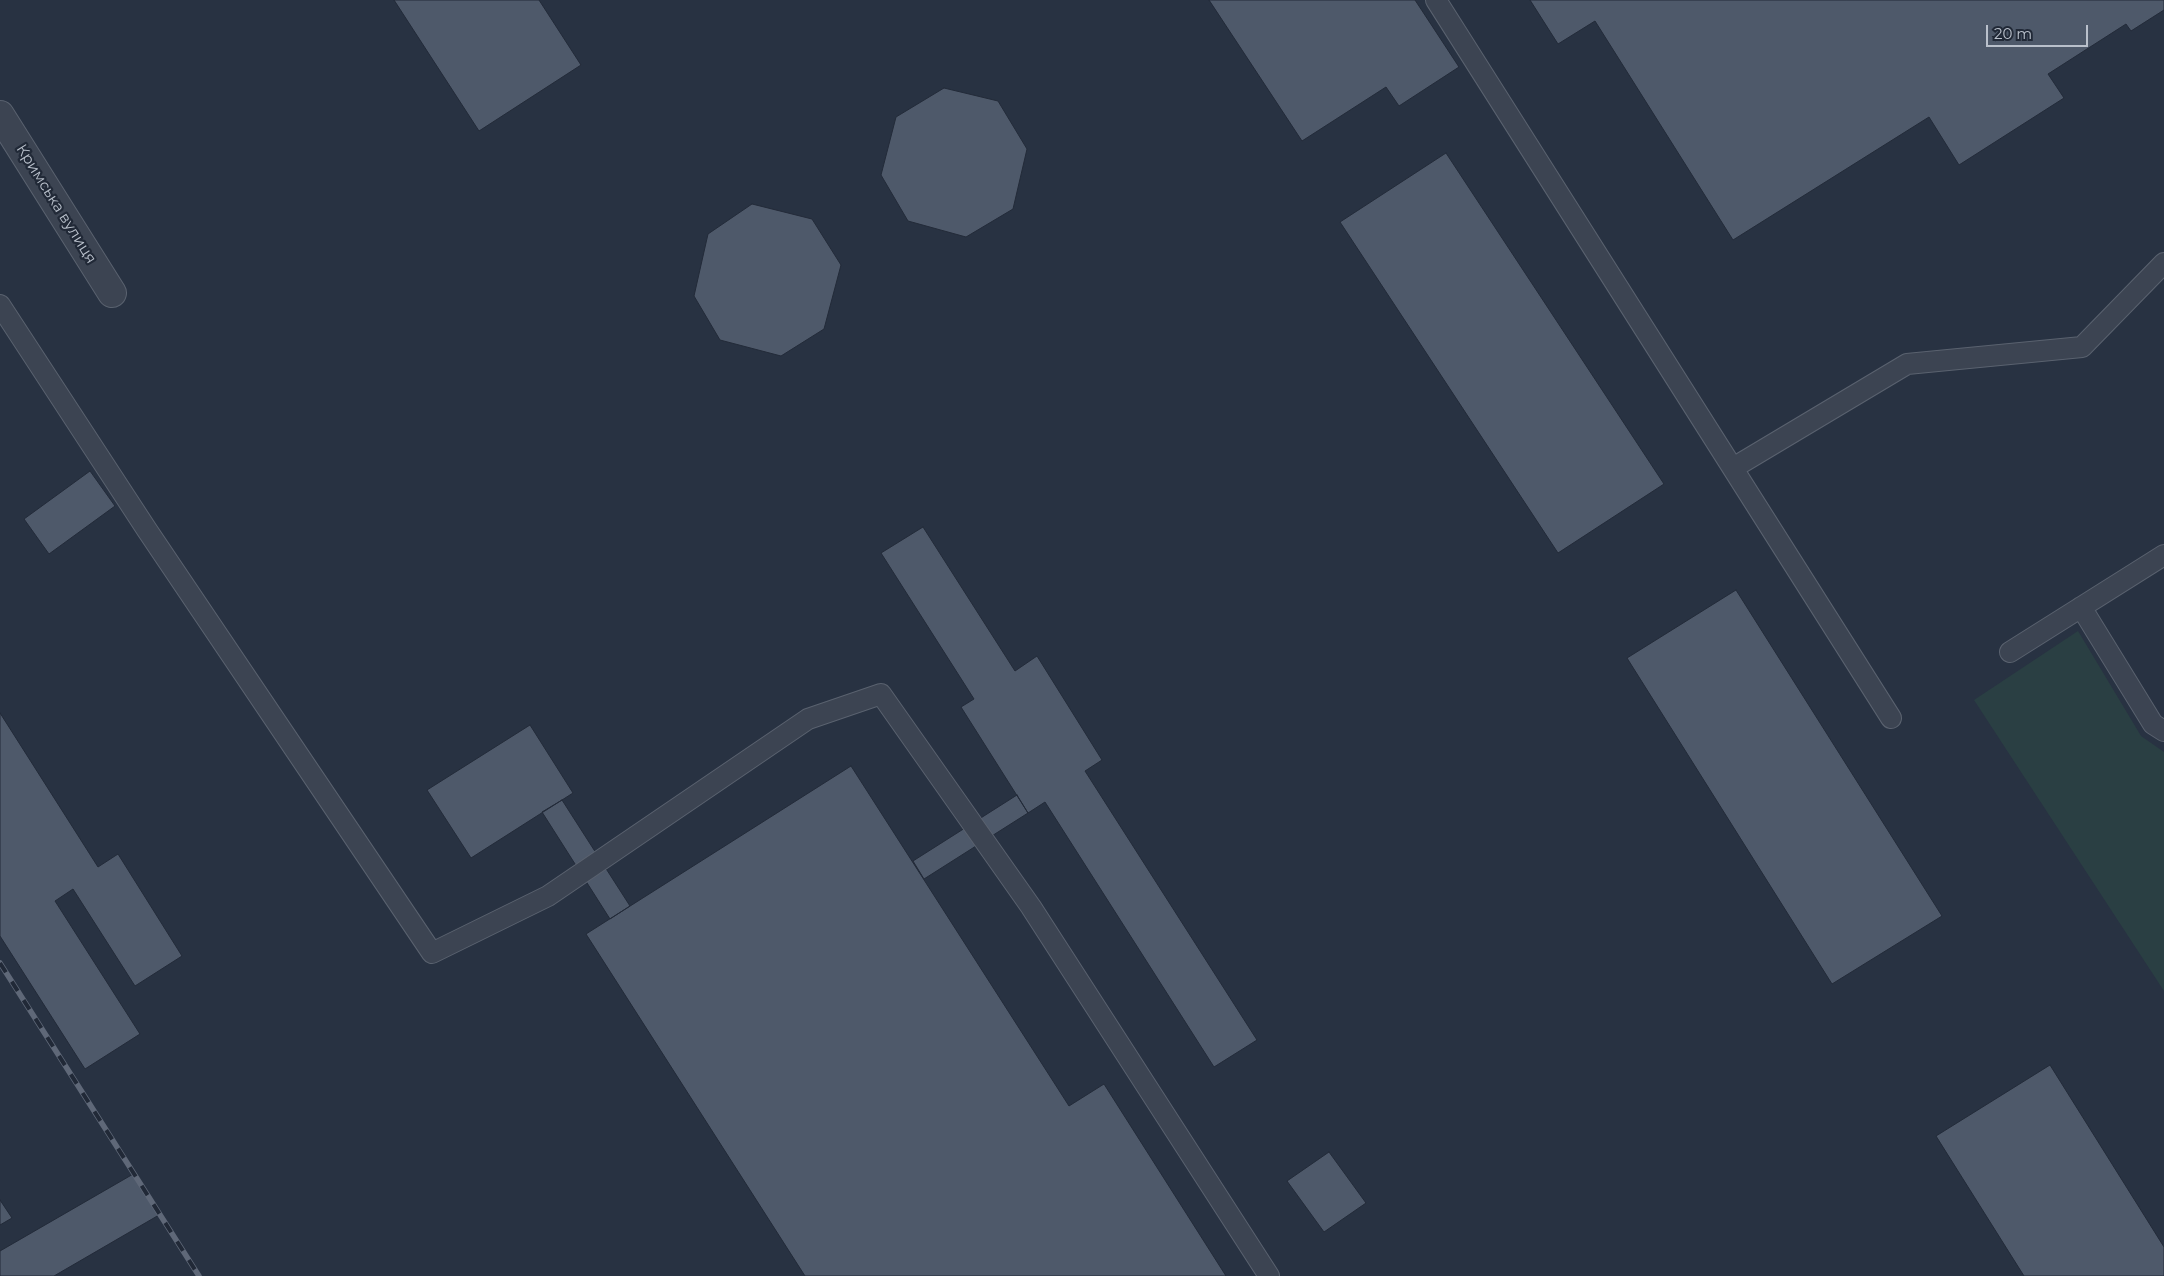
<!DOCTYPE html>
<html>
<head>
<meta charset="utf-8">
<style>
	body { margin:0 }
	#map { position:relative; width:2164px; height:1276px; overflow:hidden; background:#283242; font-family:Montserrat,sans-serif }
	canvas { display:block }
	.scale { position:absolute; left:1986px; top:25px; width:102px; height:22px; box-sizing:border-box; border:2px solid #b9c0cb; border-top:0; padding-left:6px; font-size:15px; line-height:18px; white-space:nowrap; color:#b9c0cb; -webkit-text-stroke:4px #212937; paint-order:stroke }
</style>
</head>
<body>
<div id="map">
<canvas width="2164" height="1276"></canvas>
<div class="scale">20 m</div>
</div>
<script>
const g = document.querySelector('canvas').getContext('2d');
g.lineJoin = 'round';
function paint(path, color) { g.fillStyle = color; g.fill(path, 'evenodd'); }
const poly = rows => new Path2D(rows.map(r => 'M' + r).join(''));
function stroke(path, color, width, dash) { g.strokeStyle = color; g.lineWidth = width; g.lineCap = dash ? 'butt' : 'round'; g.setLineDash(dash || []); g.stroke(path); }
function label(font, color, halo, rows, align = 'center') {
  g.font = font + ' Montserrat,sans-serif'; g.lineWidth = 4.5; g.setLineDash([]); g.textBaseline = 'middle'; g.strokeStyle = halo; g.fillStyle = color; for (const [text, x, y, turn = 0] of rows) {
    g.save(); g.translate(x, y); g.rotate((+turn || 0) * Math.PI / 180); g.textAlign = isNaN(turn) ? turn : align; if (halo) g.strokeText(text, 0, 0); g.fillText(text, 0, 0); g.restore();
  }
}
const green = poly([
	[2078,631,2141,736,2164,752,2164,991,1974,700]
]);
const building = poly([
	[394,0,539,0,581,65,479,131,394,0],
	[1209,0,1415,0,1459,67,1399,106,1386,87,1302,141,1209,0],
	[1530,0,2164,0,2164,10,2131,31,2126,24,2048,74,2064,98,1959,165,1929,117,1733,240,1595,21,1558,44,1530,0],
	[944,88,998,101,1027,149,1013,209,966,237,908,221,881,175,896,117,944,88],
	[1446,153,1664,484,1558,553,1340,222,1446,153],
	[752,204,812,219,841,265,824,329,781,356,720,340,694,296,708,234,752,204],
	[90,471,115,506,49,554,24,519,90,471],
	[923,527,1015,671,1037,656,1102,760,1085,771,1257,1040,1214,1067,1045,802,1028,813,961,707,974,699,881,553,923,527],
	[1736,590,1942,916,1832,984,1627,658,1736,590],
	[0,713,98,867,118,854,182,956,135,986,73,889,55,901,140,1034,85,1069,0,936,0,713],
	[530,725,573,793,471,858,427,790,530,725],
	[851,766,1069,1106,1104,1084,1226,1276,805,1276,586,934,851,766],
	[1017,795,1028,813,924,879,913,861,1017,795],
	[562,800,630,906,610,919,542,812,562,800],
	[2050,1065,2164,1247,2164,1276,2024,1276,1936,1136,2050,1065],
	[1329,1152,1366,1203,1324,1232,1287,1181,1329,1152],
	[135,1173,159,1215,54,1276,0,1276,0,1251,135,1173],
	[0,1200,12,1218,0,1225,0,1200]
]);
const service = poly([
	[1436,0,1891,718],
	[0,305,147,530,432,953,548,896,808,719,881,694,1031,907,1269,1276],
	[1733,468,1907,364,2082,347,2164,263],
	[2081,607,2153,724,2164,731],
	[2010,652,2164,555]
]);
const minor = poly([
	[0,115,112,293]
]);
const rail = poly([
	[0,963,199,1276]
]);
const streetNames = [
	["Кримська вулиця",56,204,58]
];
paint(green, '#2a3f43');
paint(building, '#4e596a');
stroke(building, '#232b39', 1);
stroke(service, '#5a626f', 22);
stroke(minor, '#5a626f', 30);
stroke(service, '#3c4452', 20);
stroke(minor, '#3c4452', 28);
stroke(rail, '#5f6878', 5.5);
stroke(rail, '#212937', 4, [11]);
label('15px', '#b9c0cb', '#212937', streetNames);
</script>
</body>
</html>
